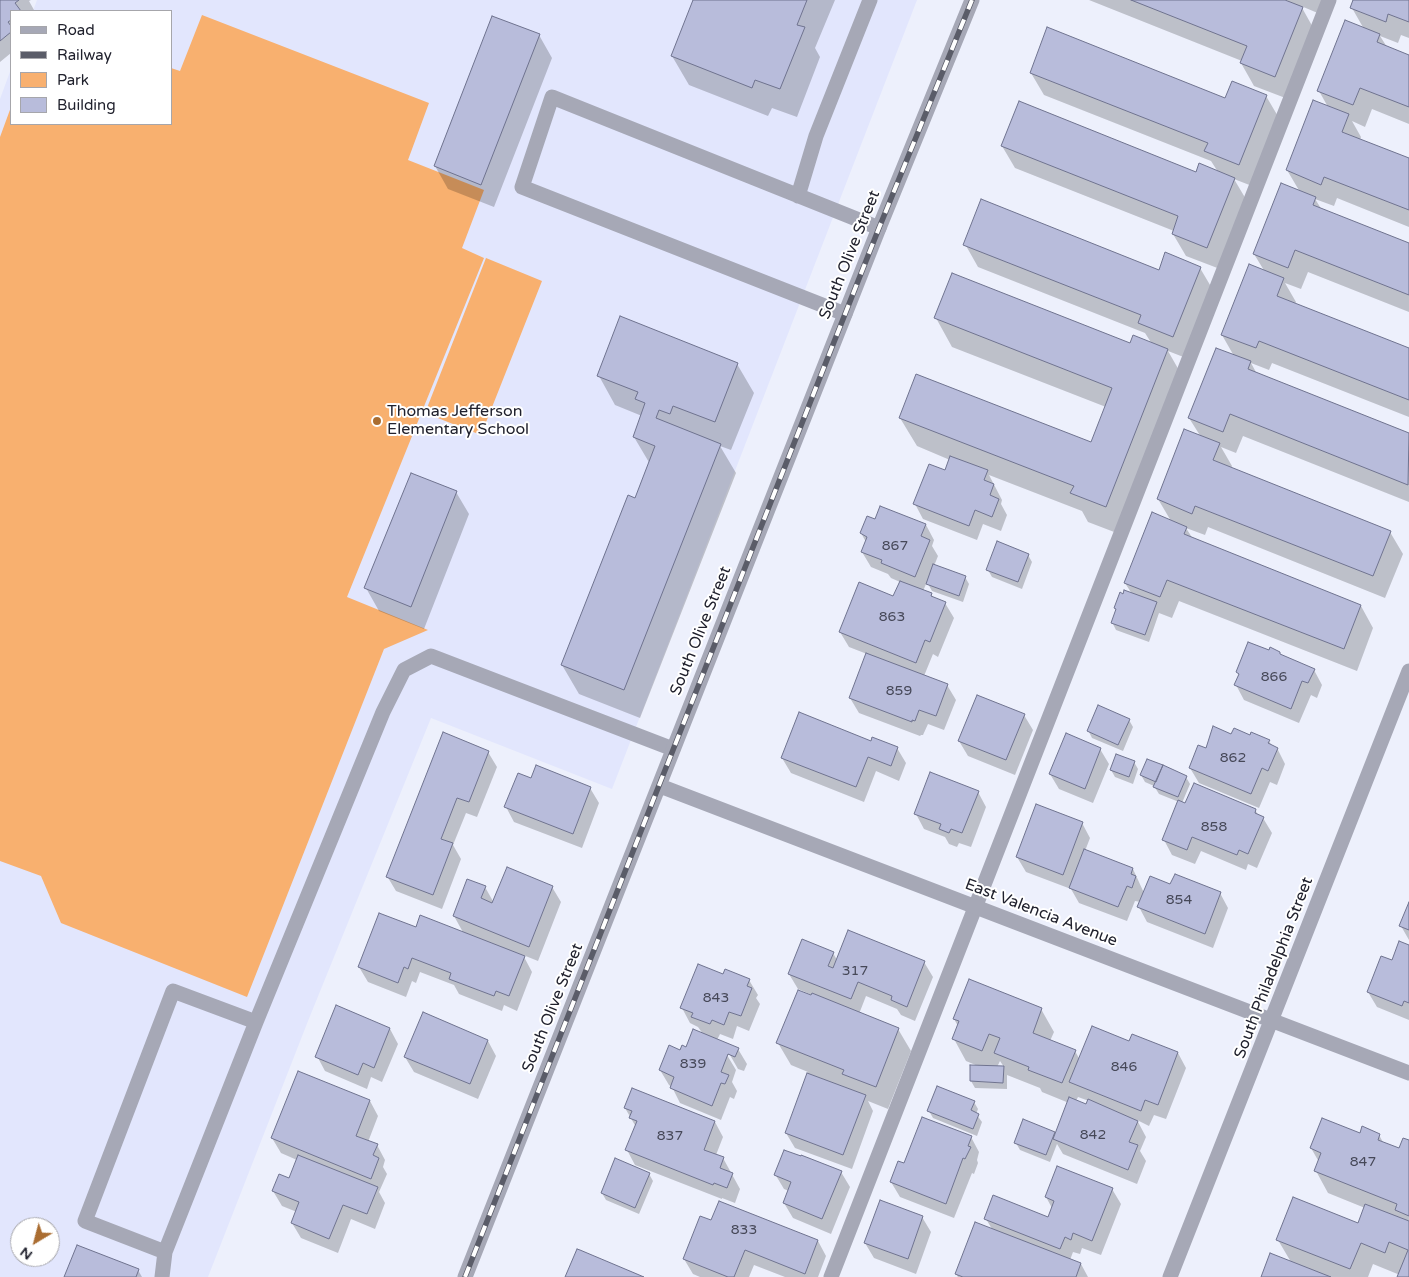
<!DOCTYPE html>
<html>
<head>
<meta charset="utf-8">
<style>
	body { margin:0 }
	#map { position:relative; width:1409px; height:1277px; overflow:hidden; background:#edf0fc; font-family:"Varela Round",sans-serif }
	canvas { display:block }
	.legend { position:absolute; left:10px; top:10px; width:162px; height:115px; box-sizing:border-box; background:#fff; border:1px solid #a6a6ab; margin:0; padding:6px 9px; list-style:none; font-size:15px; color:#20212d }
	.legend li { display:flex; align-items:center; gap:10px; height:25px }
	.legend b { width:25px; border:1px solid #a6a6ab }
	.north { position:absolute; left:10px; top:1217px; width:50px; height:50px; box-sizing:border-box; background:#fff; border:1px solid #a6a6ab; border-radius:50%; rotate:217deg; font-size:14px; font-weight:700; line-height:20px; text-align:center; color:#20212d }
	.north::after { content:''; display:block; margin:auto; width:18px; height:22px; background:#aa6d31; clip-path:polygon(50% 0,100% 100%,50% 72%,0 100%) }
</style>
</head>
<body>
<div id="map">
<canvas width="1409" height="1277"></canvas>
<ul class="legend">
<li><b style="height:6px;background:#a6a8b6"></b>Road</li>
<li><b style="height:6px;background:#5a5c68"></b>Railway</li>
<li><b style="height:14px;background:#f8b06f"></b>Park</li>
<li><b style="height:14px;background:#b8bcdb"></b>Building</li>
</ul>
<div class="north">N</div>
</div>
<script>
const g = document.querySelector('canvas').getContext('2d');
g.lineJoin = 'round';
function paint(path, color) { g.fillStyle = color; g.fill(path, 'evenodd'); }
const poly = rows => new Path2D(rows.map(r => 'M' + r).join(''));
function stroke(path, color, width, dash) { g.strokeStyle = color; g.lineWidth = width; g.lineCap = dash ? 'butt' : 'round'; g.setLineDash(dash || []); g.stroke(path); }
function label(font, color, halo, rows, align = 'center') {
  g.font = font + ' "Varela Round",sans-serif'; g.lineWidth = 4; g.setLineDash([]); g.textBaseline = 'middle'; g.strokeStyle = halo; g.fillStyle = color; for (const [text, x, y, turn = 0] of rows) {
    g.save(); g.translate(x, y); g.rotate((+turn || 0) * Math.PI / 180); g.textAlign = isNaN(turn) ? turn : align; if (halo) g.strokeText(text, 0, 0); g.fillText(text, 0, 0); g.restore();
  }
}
const built = poly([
	[37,0,917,0,612,789,431,718,308,1021,208,1277,0,1277,0,99,11,69,11,124,171,124,171,11,33,11],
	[20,1227,50,1227,50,1257,20,1257]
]);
const green = poly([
	[202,15,429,103,408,160,484,190,462,248,484,258,347,597,428,630,384,649,247,997,61,923,41,876,0,861,0,137,11,107,11,124,171,124,171,68,180,71],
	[486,258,542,281,481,435,425,413]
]);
const shadow = poly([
	[0,0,31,0,29,1,34,10,32,11,11,11,11,53,0,62],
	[694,0,835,0,815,48,820,57,797,117,772,108,768,116,689,85,672,56],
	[1089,0,1281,0,1288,3,1287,0,1325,0,1320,14,1301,6,1315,31,1288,99,1254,86,1241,63,1242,61],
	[1355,0,1409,0,1409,38,1401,35,1398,43,1380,36,1387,47,1409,56,1409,124,1372,109,1365,127,1352,121,1361,137,1360,140,1409,159,1409,227,1337,198,1334,206,1315,199,1322,210,1409,245,1409,312,1308,272,1301,289,1285,283,1296,302,1295,304,1409,350,1409,417,1272,363,1269,370,1251,363,1257,374,1409,434,1409,502,1243,436,1236,453,1221,447,1232,466,1231,469,1390,532,1403,554,1385,598,1208,527,1205,535,1186,528,1193,539,1361,606,1373,628,1357,671,1179,601,1172,618,1159,613,1149,642,1116,630,1112,622,1116,610,1115,608,1132,594,1125,583,1171,521,1158,499,1201,437,1189,418,1234,356,1222,335,1265,272,1254,254,1300,192,1287,170,1328,107,1319,91,1364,29,1352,8],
	[539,35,552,58,494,207,448,189,435,166],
	[1031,73,1226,100,1266,96,1279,118,1252,186,1234,179,1247,201,1220,269,1186,256,1173,234,1174,231,1015,168,1002,146,1197,173,1218,172,1211,161,1044,95],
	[965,244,1160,272,1200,268,1213,290,1186,358,1168,351,1184,379,1122,535,1088,522,1082,511,989,475,1002,500,1001,504,1007,515,1001,531,983,524,977,540,923,519,915,504,946,471,950,460,917,446,900,418,1092,443,1106,407,952,347,936,318,1131,345,1152,344,1145,333,978,267],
	[737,364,754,393,731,450,720,446,736,473,640,718,579,694,562,665,636,500,650,464,634,437,642,416,615,405,599,376],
	[456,492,469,514,424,629,379,611,366,588],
	[880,507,926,525,934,540,932,546,938,556,934,566,965,577,969,584,963,602,932,591,927,582,923,591,931,594,934,599,945,603,954,618,938,657,933,654,924,676,947,685,956,700,944,730,928,724,923,735,921,735,920,736,859,713,850,698,867,654,849,647,840,632,894,598,900,582,891,578,888,574,871,567,862,552,866,542,861,533,875,521],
	[1028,555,1032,562,1022,589,992,577,988,570],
	[1269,652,1279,653,1281,656,1314,670,1322,685,1317,698,1311,695,1299,723,1244,700,1236,685,1240,676,1237,672],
	[1024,715,1033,730,1015,775,968,756,959,741],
	[1129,720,1133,727,1123,751,1092,738,1088,730],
	[1066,735,1100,749,1109,764,1093,803,1059,789,1050,774],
	[1232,735,1251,736,1269,741,1272,746,1277,748,1285,764,1277,785,1270,782,1259,808,1199,783,1190,768,1207,750],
	[897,748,906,763,899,781,876,771,864,802,791,773,782,758],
	[488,752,497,767,477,817,466,813,453,845,461,859,442,909,396,891,387,876],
	[1134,762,1138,769,1133,784,1115,777,1111,770],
	[1141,775,1186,777,1190,784,1182,803,1186,805,1255,810,1259,816,1263,818,1272,833,1257,868,1248,864,1246,870,1201,851,1195,864,1172,855,1164,840,1179,802,1159,794,1154,786,1145,782],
	[532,780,590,788,599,803,582,848,514,822,506,807],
	[978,792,986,807,971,847,959,843,957,847,949,844,945,837,924,829,916,814],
	[1082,823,1090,838,1085,851,1133,869,1144,893,1171,885,1220,893,1228,908,1213,948,1147,922,1139,907,1141,902,1135,901,1127,921,1079,903,1071,889,1026,872,1017,857],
	[485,887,494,903,552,887,561,902,538,961,523,955,532,972,517,1011,504,1005,502,1011,459,994,454,985,420,972,416,983,412,981,406,997,368,982,359,967,417,929,464,934,454,916],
	[1409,905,1409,940,1401,926],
	[1409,946,1409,1020,1377,1007,1368,992,1393,961],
	[833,953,837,960,924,962,933,977,915,1021,901,1015,897,1009,866,996,859,1014,898,1029,911,1051,888,1109,868,1101,873,1111,852,1169,795,1148,786,1133,808,1072,791,1065,778,1043,812,995,798,989,789,974],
	[723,976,749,980,758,995,756,998,760,1004,749,1031,737,1026,733,1039,720,1034,717,1040,738,1049,747,1064,744,1071,738,1069,730,1055,727,1055,736,1070,732,1082,737,1091,734,1099,730,1097,721,1120,680,1103,672,1087,669,1085,660,1070,681,1051,686,1049,703,1034,698,1027,690,1023,682,1008],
	[1041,1009,1054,1032,1050,1041,1075,1051,1080,1060,1130,1042,1132,1035,1178,1053,1186,1068,1166,1119,1154,1115,1149,1126,1137,1120,1146,1137,1140,1151,1146,1161,1137,1184,1063,1154,1057,1144,1050,1162,1020,1150,1016,1143,1054,1133,1056,1135,1069,1103,1042,1092,1040,1088,1007,1075,1007,1089,975,1088,971,1081,978,1066,966,1061,954,1039,958,1026,954,1019],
	[1000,1061,1004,1067,997,1067],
	[1078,1097,1089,1101,1087,1106,1076,1101],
	[390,1029,398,1044,382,1082,371,1077,367,1089,325,1071,317,1056],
	[488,1041,496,1056,478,1099,414,1072,405,1057],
	[633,1090,715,1122,723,1137,716,1155,723,1158,740,1189,735,1203,722,1198,722,1199,635,1165,627,1150,636,1127,625,1108],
	[370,1101,378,1116,368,1142,377,1145,385,1160,383,1167,387,1174,379,1192,385,1203,375,1229,351,1219,338,1253,301,1238,292,1223,297,1212,282,1206,273,1191,290,1180,297,1160,281,1153,272,1138],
	[974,1102,978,1109,976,1114,982,1122,977,1136,933,1118,929,1111],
	[1360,1134,1379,1135,1384,1144,1400,1149,1409,1143,1409,1277,1399,1277,1400,1275,1373,1264,1368,1277,1262,1277,1291,1262,1278,1240,1359,1225,1365,1208,1328,1193,1316,1171,1319,1162,1311,1148],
	[971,1137,979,1152,977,1160,978,1163,974,1174,972,1173,954,1218,900,1197,891,1182,904,1165],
	[841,1172,850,1187,831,1234,793,1218,784,1203,789,1191,784,1189,775,1174],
	[649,1174,653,1181,639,1214,606,1200,602,1193],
	[1112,1189,1121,1204,1101,1255,1082,1248,1080,1254,1073,1252,1070,1260,1081,1264,1088,1277,958,1277,956,1274,992,1229,986,1219,1048,1218,1052,1208,1046,1197],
	[720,1202,818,1241,826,1256,818,1277,785,1277,754,1265,749,1277,700,1277,693,1274,684,1259,712,1222],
	[922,1217,931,1232,916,1274,874,1258,865,1243],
	[138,1270,142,1277,65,1277]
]);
const building = poly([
	[0,0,19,0,15,3,21,11,11,11,11,20,8,22,11,26,11,32,0,41,0,0],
	[693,0,807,0,797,25,805,27,780,89,755,80,752,88,671,56,693,0],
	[1131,0,1285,0,1303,7,1275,77,1240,63,1247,46,1131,0],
	[1353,0,1409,0,1409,22,1388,14,1386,22,1350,8,1353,0],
	[492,16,540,34,481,185,434,166,492,16],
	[1345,20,1380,34,1377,42,1409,55,1409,107,1360,88,1353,105,1317,91,1345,20],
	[1047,27,1225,98,1232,81,1267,95,1239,165,1204,151,1208,143,1030,73,1047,27],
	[1313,100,1349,114,1342,132,1409,158,1409,210,1324,177,1321,185,1286,170,1313,100],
	[1019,101,1196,172,1199,163,1235,178,1207,248,1172,234,1178,216,1001,146,1019,101],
	[1281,183,1316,197,1313,205,1409,243,1409,295,1295,250,1288,268,1253,254,1281,183],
	[981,199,1159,270,1165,252,1201,267,1173,337,1138,323,1141,315,963,245,981,199],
	[1249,264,1284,278,1277,296,1409,348,1409,400,1259,341,1256,348,1221,335,1249,264],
	[952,273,1130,343,1133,335,1168,349,1106,507,1070,493,1074,486,899,418,916,374,1091,442,1112,388,934,318,952,273],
	[620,316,738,363,715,422,673,406,670,414,659,410,656,418,721,444,624,690,561,665,628,495,635,498,655,446,633,437,645,403,635,399,638,392,597,376,620,316],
	[1216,348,1251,361,1248,369,1409,433,1408,485,1230,414,1223,432,1188,418,1216,348],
	[1184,429,1220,443,1213,460,1391,531,1373,576,1195,506,1192,514,1157,499,1184,429],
	[950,456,988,470,984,480,994,484,990,495,999,499,992,517,975,510,969,526,913,504,929,464,945,470,950,456],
	[411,473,457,491,411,607,364,588,411,473],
	[880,506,926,524,921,536,930,540,915,577,881,563,882,560,861,552,867,537,860,533,867,516,875,519,880,506],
	[1152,512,1187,527,1184,534,1361,605,1344,649,1167,580,1160,597,1124,583,1152,512],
	[997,541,1029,554,1018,582,986,570,997,541],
	[933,564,966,576,959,596,926,584,933,564],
	[900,581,932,593,931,596,946,602,930,642,925,640,916,663,839,632,859,582,893,596,900,581],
	[1124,590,1157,602,1145,635,1111,623,1116,609,1114,608,1120,592,1123,594,1124,590],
	[1248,642,1269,650,1270,647,1280,652,1280,654,1315,669,1308,683,1302,681,1291,709,1234,685,1239,674,1236,672,1248,642],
	[866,653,948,684,936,716,919,710,915,721,912,720,912,722,849,698,866,653],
	[977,695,1025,714,1006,760,958,741,977,695],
	[1098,705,1130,719,1118,745,1087,731,1098,705],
	[799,712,871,741,872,737,898,747,891,766,868,757,856,787,781,758,799,712],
	[1213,726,1231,734,1234,728,1250,735,1251,732,1270,740,1268,743,1278,748,1268,771,1262,768,1251,794,1189,768,1198,745,1206,748,1213,726],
	[443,732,489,751,469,802,457,798,441,839,453,843,433,895,386,877,443,732],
	[1066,733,1101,748,1085,789,1049,774,1066,733],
	[1116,754,1135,761,1129,777,1110,770,1116,754],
	[1147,759,1163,765,1156,782,1140,775,1147,759],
	[536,765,591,787,573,834,504,807,518,773,531,778,536,765],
	[1163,765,1187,776,1178,797,1153,787,1163,765],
	[930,772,979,791,962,833,951,829,949,833,939,829,941,824,914,814,930,772],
	[1194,783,1256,809,1255,813,1264,817,1248,854,1239,850,1237,855,1192,837,1187,850,1162,840,1178,800,1185,803,1194,783],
	[1036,804,1083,822,1063,875,1016,857,1036,804],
	[1084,849,1133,868,1131,874,1136,876,1132,888,1127,886,1118,907,1069,888,1084,849],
	[507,867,553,886,529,947,453,916,467,879,486,886,481,898,492,903,507,867],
	[1175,874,1221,892,1205,934,1137,907,1150,876,1170,884,1175,874],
	[1409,902,1409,930,1399,926,1409,902],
	[379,913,416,927,420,915,525,956,509,996,496,991,494,996,449,979,451,973,412,958,408,969,404,967,398,983,358,967,379,913],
	[848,930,925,961,907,1007,891,1000,892,996,858,982,851,999,788,974,802,939,834,952,828,966,833,968,848,930],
	[1399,941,1409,945,1409,1003,1404,1001,1402,1006,1367,992,1381,956,1392,960,1399,941],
	[698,964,723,974,725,969,750,979,747,986,752,988,741,1016,729,1012,724,1025,712,1020,710,1024,691,1017,693,1013,680,1008,698,964],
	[969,979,1042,1008,1033,1033,1076,1050,1062,1083,1028,1070,1029,1067,994,1053,1000,1038,989,1034,982,1051,952,1039,959,1021,953,1019,969,979],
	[798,990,811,995,812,993,899,1028,876,1087,842,1074,844,1070,776,1043,798,990],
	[336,1005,390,1028,374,1068,363,1063,358,1075,315,1057,336,1005],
	[423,1012,488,1040,470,1084,404,1057,423,1012],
	[1092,1026,1129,1041,1132,1034,1178,1052,1158,1105,1145,1100,1141,1111,1069,1082,1092,1026],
	[693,1029,739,1048,735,1057,728,1054,721,1072,729,1075,725,1084,721,1083,712,1106,670,1088,674,1077,659,1070,669,1045,680,1050,682,1045,686,1047,693,1029],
	[970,1065,1004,1066,1003,1083,970,1081,970,1065],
	[298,1071,370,1100,356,1136,378,1144,373,1155,379,1158,371,1179,271,1138,298,1071],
	[807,1073,866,1095,843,1155,785,1133,807,1073],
	[937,1086,975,1101,971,1110,979,1114,973,1129,927,1111,937,1086],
	[632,1088,715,1121,704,1150,724,1157,720,1168,733,1173,727,1188,714,1183,713,1185,625,1150,637,1121,629,1118,632,1111,624,1108,632,1088],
	[1069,1097,1086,1104,1088,1099,1138,1121,1129,1142,1138,1145,1128,1170,1053,1139,1069,1097],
	[922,1117,972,1136,968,1146,971,1147,965,1159,963,1158,946,1204,890,1182,898,1161,904,1163,922,1117],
	[1322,1118,1360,1133,1362,1126,1380,1134,1378,1140,1399,1148,1403,1138,1409,1140,1409,1216,1395,1210,1397,1204,1314,1171,1321,1153,1310,1148,1322,1118],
	[1023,1119,1055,1132,1046,1155,1014,1143,1023,1119],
	[784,1150,801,1156,801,1155,842,1171,822,1219,783,1203,791,1182,774,1175,784,1150],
	[298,1155,378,1187,367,1214,343,1205,329,1239,291,1223,299,1202,272,1191,279,1174,289,1178,298,1155],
	[615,1158,650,1173,635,1208,601,1193,615,1158],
	[1057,1166,1113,1188,1092,1241,1073,1233,1071,1240,1065,1237,1060,1249,984,1219,993,1195,1048,1217,1054,1201,1045,1197,1057,1166],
	[1293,1197,1358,1223,1365,1204,1409,1221,1409,1277,1397,1277,1408,1250,1389,1242,1385,1253,1361,1243,1350,1269,1276,1240,1293,1197],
	[880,1200,923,1216,908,1259,864,1243,880,1200],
	[719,1201,818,1240,805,1274,745,1250,734,1277,728,1277,683,1259,700,1216,711,1220,719,1201],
	[975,1222,1081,1263,1076,1277,963,1277,955,1274,975,1222],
	[77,1245,139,1269,136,1277,64,1277,77,1245],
	[577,1249,580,1250,644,1277,565,1277,577,1249],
	[1270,1253,1331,1277,1261,1277,1270,1253]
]);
const service = poly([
	[798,196,816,136,870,0],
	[845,314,522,187,552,97,879,228],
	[165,1252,85,1221,173,991,256,1022],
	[162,1277,165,1252,256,1022,383,712,404,670,431,656,673,749],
	[831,1277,1329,0]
]);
const minor = poly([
	[660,786,1409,1073],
	[465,1277,879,228,972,0],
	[1170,1277,1409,671]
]);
const rail = poly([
	[465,1277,879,228,972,0]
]);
const markers = [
	[377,421,5,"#aa6d31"]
];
const numberNames = [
	["867",895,546],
	["863",892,617],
	["866",1274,677],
	["859",899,691],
	["862",1233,758],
	["858",1214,827],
	["854",1179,900],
	["317",855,971],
	["843",716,998],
	["839",693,1064],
	["846",1124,1067],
	["842",1093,1135],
	["837",670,1136],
	["847",1363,1162],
	["833",744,1230]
];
const streetNames = [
	["South Olive Street",850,255,-68],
	["South Olive Street",701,631,-68],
	["East Valencia Avenue",1041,913,21],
	["South Philadelphia Street",1274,968,-69],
	["South Olive Street",553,1008,-68]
];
const poiNames = [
	["Thomas Jefferson",387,412],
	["Elementary School",387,430]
];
paint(built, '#e2e6fd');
paint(green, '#f8b06f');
paint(shadow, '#0003');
paint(building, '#b8bcdb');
stroke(building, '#6f738f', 1);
stroke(service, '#a6a8b6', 15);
stroke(minor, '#a6a8b6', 15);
stroke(rail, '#5a5c68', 5.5);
stroke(rail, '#fff', 4, [11]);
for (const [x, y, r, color] of markers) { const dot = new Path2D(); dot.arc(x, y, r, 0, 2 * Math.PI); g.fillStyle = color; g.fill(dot); stroke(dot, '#fff', 2); }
label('14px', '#464858', null, numberNames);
label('16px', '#20212d', '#fff', streetNames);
label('16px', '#20212d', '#fff', poiNames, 'left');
</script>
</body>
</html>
